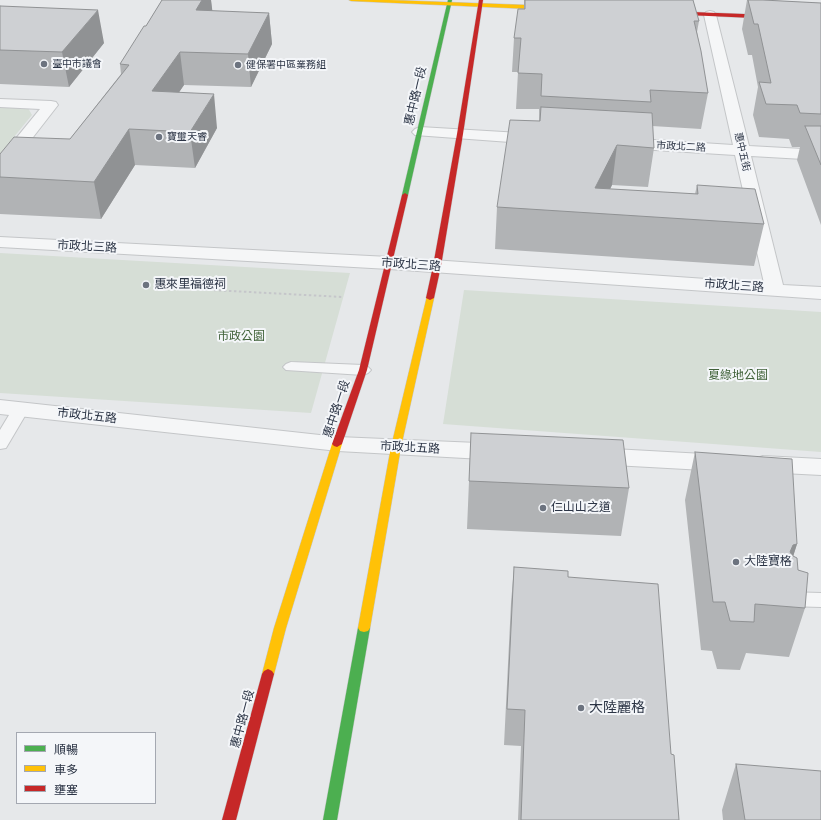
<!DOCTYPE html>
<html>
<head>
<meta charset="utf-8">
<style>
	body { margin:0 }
	#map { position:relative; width:821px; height:820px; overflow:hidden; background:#e6e8ea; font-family:Helvetica,"Noto Sans TC",sans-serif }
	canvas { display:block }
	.legend { position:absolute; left:16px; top:732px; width:140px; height:72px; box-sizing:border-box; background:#f4f6f9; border:1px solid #a4a8b1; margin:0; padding:5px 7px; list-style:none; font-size:12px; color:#2b3445 }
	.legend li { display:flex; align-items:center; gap:8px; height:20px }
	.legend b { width:20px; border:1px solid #a4a8b1 }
</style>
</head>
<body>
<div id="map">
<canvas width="821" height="820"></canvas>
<ul class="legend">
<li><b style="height:5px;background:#4caf50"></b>順暢</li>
<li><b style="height:5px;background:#ffc107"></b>車多</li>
<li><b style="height:5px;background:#c62828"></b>壅塞</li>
</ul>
</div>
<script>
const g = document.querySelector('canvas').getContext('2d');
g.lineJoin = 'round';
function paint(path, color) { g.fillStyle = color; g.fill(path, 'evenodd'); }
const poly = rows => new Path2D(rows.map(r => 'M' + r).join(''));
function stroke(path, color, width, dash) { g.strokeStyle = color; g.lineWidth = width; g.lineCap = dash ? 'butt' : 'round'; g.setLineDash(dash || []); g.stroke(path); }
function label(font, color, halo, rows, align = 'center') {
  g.font = font + ' Helvetica,"Noto Sans TC",sans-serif'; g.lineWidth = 4; g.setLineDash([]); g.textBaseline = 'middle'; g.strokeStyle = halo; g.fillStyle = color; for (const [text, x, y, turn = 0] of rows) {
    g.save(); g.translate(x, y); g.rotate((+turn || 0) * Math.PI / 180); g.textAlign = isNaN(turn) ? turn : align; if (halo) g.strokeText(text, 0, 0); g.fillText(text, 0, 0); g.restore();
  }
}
const green = poly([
	[0,107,28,108,32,115,0,154],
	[0,253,350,273,311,413,0,393],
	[464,290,821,312,821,452,443,424]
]);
const path = poly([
	[174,288,343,297]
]);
const lane = poly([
	[291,362,363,365,368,367,371,370,368,373,363,375,286,370,283,367,286,364,291,362],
	[21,404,27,405,29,409,6,448,0,449,0,430,15,405,21,404],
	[787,592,821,593,821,607,787,606,780,604,777,599,780,594,787,592]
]);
const street = poly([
	[710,11,714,12,716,15,749,146,821,150,821,160,751,156,783,285,821,287,821,299,389,269,0,247,0,237,389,257,764,283,735,155,623,148,617,146,615,143,617,140,623,138,733,145,704,15,706,12,710,11],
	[0,99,51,101,56,102,58,105,6,172,0,174,0,158,40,109,0,107,0,99],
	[420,127,537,134,542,136,545,139,542,142,537,144,415,135,412,132,415,129,420,127],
	[0,400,338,437,501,444,509,447,513,452,509,457,501,460,338,451,0,414,0,400],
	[595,448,722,455,730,458,734,463,730,468,722,471,595,464,587,461,583,456,587,451,595,448],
	[763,456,821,459,821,475,763,472,755,469,751,464,755,459,763,456]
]);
const fast = poly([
	[448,0,452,0,408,195,405,197,402,195,448,0],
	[364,624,368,625,370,628,337,820,323,820,358,628,360,625,364,624]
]);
const slow = poly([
	[349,0,389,0,554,6,557,8,554,10,351,1,349,0],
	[427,296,433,296,434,298,401,447,370,628,368,631,364,632,360,631,358,628,391,447,427,296],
	[337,441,342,444,286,628,274,674,272,677,268,679,264,677,262,674,274,628,332,444,337,441]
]);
const jam = poly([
	[479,0,483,0,463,134,441,266,434,298,430,300,426,298,433,266,457,134,479,0],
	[666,11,821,17,821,21,664,14,664,12,666,11],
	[405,193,408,195,367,370,342,444,337,447,334,446,332,444,359,370,402,195,405,193],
	[268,669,272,671,274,674,236,820,222,820,262,674,264,671,268,669]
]);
const wall = poly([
	[162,0,211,0,212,11,269,13,272,44,251,87,184,85,179,92,217,128,195,168,135,165,101,219,0,214,0,154,70,139,121,74,120,64,146,26],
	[524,0,693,0,699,21,697,32,708,93,701,129,652,126,654,148,648,187,612,185,610,189,695,194,697,185,764,224,754,266,495,249,497,207,539,121,539,109,516,109,518,72,512,72,514,38,524,9],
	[747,0,763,0,821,3,821,225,797,160,800,147,792,147,789,139,759,137,753,115,758,87,752,55,748,55,742,29],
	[0,6,104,43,69,87,0,84],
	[471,433,629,488,621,536,467,529],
	[695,452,797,544,793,556,798,570,805,608,789,657,746,653,740,670,717,669,712,651,701,650,685,500],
	[514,567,568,577,671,754,679,820,518,820,521,746,504,745,511,603],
	[736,764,821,820,723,820,722,810]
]);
const shadedWall = poly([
	[202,0,211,0,213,16,196,10],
	[98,10,104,43,69,87,62,52],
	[269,13,272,44,251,87,248,54],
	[180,52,184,85,157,125,152,91],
	[214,94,217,128,195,168,190,132],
	[129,129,135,165,101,219,94,182],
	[617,145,612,185,598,214,595,188],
	[797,544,782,592,790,552,793,545]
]);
const building = poly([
	[162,0,202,0,196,10,269,13,248,54,180,52,152,91,214,94,190,132,129,129,94,182,0,177,0,154,14,137,70,139,129,65,120,64,144,26,146,26,162,0],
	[525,0,693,0,699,21,694,21,701,51,708,93,650,90,651,102,541,96,542,74,518,73,521,38,514,38,518,9,525,9,525,0],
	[748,0,763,0,821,3,821,114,800,113,797,105,766,104,759,82,771,83,758,24,754,24,748,0],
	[0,6,98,10,62,52,0,50,0,6],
	[541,107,652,113,654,148,617,145,595,188,698,194,697,185,755,189,764,224,497,207,510,120,540,121,541,107],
	[805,126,821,126,821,165,805,126],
	[471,433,623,440,629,488,469,481,471,433],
	[695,452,792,459,797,544,793,545,790,552,793,556,797,558,798,570,808,573,805,608,755,604,754,622,730,621,725,602,713,602,695,452],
	[514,567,568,571,568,577,658,584,671,754,674,755,679,820,521,820,525,710,507,709,514,567],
	[736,764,821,771,821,820,745,820,736,764]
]);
const markers = [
	[44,64,4,"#6c737f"],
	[238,65,4,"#6c737f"],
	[159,137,4,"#6c737f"],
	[146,285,4,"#6c737f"],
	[543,508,4,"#6c737f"],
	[736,562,4,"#6c737f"],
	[581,708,4,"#6c737f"]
];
const farPoinames = [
	["臺中市議會",52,64],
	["健保署中區業務組",246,65],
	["寶璽天睿",167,137]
];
const farStreetnames = [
	["市政北二路",681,147,3],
	["惠中五街",742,152,77]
];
const streetNames = [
	["惠中路一段",416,96,-77],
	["市政北三路",87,247,3],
	["市政北三路",411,265,4],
	["市政北三路",734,286,4],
	["惠中路一段",337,409,-72],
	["市政北五路",87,416,6],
	["市政北五路",410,448,3],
	["惠中路一段",243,719,-75]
];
const poiNames = [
	["惠來里福德祠",154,285],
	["仁山山之道",551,508],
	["大陸寶格",744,562]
];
const parkNames = [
	["市政公園",241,337],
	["夏綠地公園",738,376]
];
const nearPoinames = [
	["大陸麗格",589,708]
];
paint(green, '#d6ded6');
stroke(lane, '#c4c6c8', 2);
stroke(street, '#c4c6c8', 2);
stroke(fast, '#c4c6c8', 1);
stroke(slow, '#c4c6c8', 1);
stroke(jam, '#c4c6c8', 1);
stroke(path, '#c5c6ca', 2, [2.5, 2.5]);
paint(lane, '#f5f6f7');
paint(street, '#f5f6f7');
paint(fast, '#4caf50');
paint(slow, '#ffc107');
paint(jam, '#c62828');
paint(wall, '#b1b3b5');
paint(shadedWall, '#909294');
paint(building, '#ced0d3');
stroke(building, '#909294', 1);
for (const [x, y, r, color] of markers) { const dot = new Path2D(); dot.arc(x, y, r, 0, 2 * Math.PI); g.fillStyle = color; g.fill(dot); stroke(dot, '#f4f6f9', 1.5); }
label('10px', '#2b3445', '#f4f6f9', farPoinames, 'left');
label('10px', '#2b3445', '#f4f6f9', farStreetnames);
label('12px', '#2b3445', '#f4f6f9', streetNames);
label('12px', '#2b3445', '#f4f6f9', poiNames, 'left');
label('12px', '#3f6138', '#f4f6f9', parkNames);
label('14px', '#2b3445', '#f4f6f9', nearPoinames, 'left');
</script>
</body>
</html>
